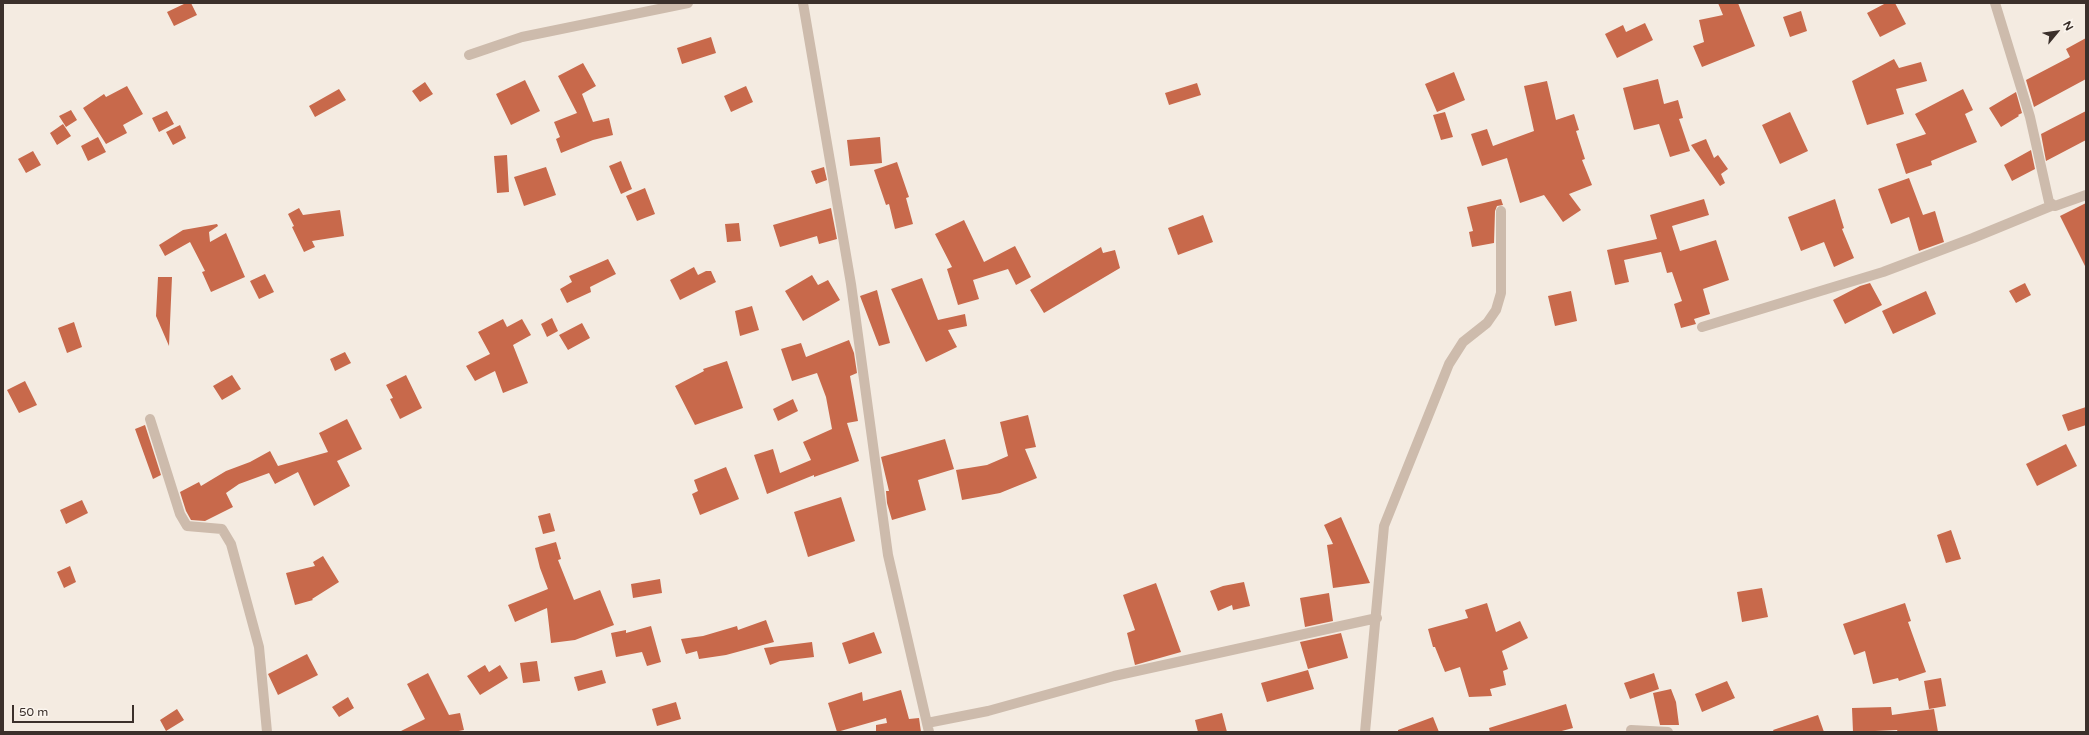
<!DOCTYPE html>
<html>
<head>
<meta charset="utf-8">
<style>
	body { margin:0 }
	#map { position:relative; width:2089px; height:735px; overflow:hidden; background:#f4ebe1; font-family:"Varela Round",sans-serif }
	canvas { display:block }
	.frame { position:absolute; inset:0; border:4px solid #3b302b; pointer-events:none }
	.north { position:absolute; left:2037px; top:12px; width:40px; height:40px; -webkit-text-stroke:3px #fbf5ee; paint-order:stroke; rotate:61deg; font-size:11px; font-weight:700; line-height:16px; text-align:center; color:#3b302b }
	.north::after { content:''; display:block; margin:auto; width:14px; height:18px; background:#3b302b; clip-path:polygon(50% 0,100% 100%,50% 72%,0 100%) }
	.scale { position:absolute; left:12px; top:705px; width:122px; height:18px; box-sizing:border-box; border:2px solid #3b302b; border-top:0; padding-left:5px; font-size:12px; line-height:14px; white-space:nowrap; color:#3b302b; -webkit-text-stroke:3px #fbf5ee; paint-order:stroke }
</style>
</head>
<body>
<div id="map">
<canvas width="2089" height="735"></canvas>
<div class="frame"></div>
<div class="north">N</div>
<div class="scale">50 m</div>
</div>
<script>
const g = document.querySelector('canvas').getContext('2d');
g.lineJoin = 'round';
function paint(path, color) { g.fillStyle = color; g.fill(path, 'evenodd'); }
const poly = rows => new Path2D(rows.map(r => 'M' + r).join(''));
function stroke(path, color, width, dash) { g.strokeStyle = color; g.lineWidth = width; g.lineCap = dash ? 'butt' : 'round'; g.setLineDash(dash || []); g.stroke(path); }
const building = poly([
	[186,3,191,3,197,15,174,26,167,12],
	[1718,3,1738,3,1755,46,1702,67,1693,46,1704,42,1699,20,1723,15],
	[1886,3,1895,3,1906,24,1880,37,1867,13],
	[1801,11,1807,31,1790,37,1783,17],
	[1645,23,1653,40,1617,58,1605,34,1623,25,1626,32],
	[711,37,716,53,682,64,677,48],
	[2086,38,2086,79,2034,107,2026,80,2070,57,2066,49],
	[1894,59,1899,68,1921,62,1927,81,1896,89,1904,114,1867,125,1852,81],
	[583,63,596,86,582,94,593,122,609,118,613,135,593,140,561,153,556,139,560,137,554,122,577,113,558,76],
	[1454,72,1465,100,1437,112,1425,84],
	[1658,79,1664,104,1678,100,1683,118,1679,119,1690,151,1670,157,1659,124,1634,130,1623,88],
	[525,80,540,111,511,125,496,94],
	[1547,81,1556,120,1574,114,1579,130,1576,131,1585,159,1582,160,1592,185,1569,194,1581,210,1563,222,1544,195,1520,203,1507,158,1482,166,1471,134,1487,129,1493,146,1534,131,1524,86],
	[425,82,433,94,420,102,412,91],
	[1197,83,1201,95,1169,105,1165,93],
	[127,86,143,114,123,125,127,133,106,144,83,108,104,94,106,97],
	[746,86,753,102,731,112,724,96],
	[339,89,346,100,315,117,309,106],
	[1963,89,1973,110,1965,114,1977,142,1931,161,1932,165,1906,174,1896,144,1926,134,1915,114],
	[2016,92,2022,113,2018,115,2019,116,2001,127,1989,108],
	[71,110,77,120,66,127,59,116],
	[167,111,174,124,159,132,152,118],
	[2086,111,2086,140,2046,161,2041,134],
	[1445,112,1453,137,1441,140,1433,115],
	[1790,112,1808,151,1780,164,1762,125],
	[63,124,71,136,57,145,50,133],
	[180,125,186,138,173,145,166,132],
	[98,137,106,152,88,161,81,146],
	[880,137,882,163,850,166,847,140],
	[1706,139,1714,158,1718,155,1728,169,1721,174,1725,183,1720,186,1691,145],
	[2031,150,2035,169,2012,181,2004,165],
	[33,151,41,165,26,173,18,159],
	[507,155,509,192,497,193,494,156],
	[621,161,632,189,621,194,609,166],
	[897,162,909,197,906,198,913,224,895,229,889,204,886,205,874,170],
	[546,167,556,195,524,206,514,177],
	[824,167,827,180,816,184,811,171],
	[1909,178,1923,215,1935,211,1944,242,1919,251,1909,217,1891,224,1878,189],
	[645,188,655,214,637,221,626,196],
	[1501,199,1503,205,1497,206,1495,211,1494,243,1472,247,1469,232,1473,231,1467,207],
	[1704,199,1709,215,1672,226,1680,251,1716,240,1729,280,1703,289,1710,314,1694,319,1696,324,1681,328,1674,304,1682,301,1672,272,1667,273,1661,252,1624,260,1629,282,1615,285,1607,250,1657,239,1650,215],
	[1835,199,1844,228,1842,229,1854,258,1834,267,1824,242,1801,251,1788,217],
	[2086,203,2086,268,2060,216],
	[299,208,303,215,340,210,344,236,312,241,315,247,304,252,292,227,294,226,288,214],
	[831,208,837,239,819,244,817,236,780,247,773,225],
	[1203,215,1213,242,1178,255,1168,228],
	[964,220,984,262,1015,246,1031,277,1016,285,1008,269,973,280,979,299,958,305,947,269,952,267,935,234],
	[739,223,741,241,727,242,725,224],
	[217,224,218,226,209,232,210,242,226,233,245,277,211,292,202,272,205,271,190,242,165,256,159,245,183,230],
	[1101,247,1103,253,1115,250,1120,268,1044,313,1030,290],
	[608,259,616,274,590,287,591,292,567,303,560,289,572,282,569,276],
	[694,267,698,275,706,271,711,271,716,282,680,300,670,280],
	[265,274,274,292,259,299,250,281],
	[812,275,818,285,828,280,840,300,803,321,785,291],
	[158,277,172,277,169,346,156,316],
	[922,278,938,320,965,314,967,326,948,330,957,347,926,362,891,289],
	[1870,283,1882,305,1845,324,1833,300,1860,286],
	[2025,283,2031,295,2016,303,2009,291],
	[877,290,890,343,879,346,860,296],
	[1571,291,1577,321,1555,326,1548,296],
	[1926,291,1936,314,1893,334,1882,311],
	[752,306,759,330,740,336,735,311],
	[552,318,558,331,547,337,541,324],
	[503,319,507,327,522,319,531,335,513,345,528,383,503,393,495,371,475,381,466,366,490,354,478,332],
	[74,322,82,347,67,353,58,328],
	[582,323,590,338,568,350,559,335],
	[849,340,854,353,857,373,850,376,858,421,847,423,859,461,814,477,814,475,767,494,754,455,773,449,780,473,811,460,803,442,832,429,826,397,817,373,792,381,781,349,801,343,806,357],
	[345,352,351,363,335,371,330,359],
	[727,361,743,408,695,425,675,386,704,371,703,369],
	[232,375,241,389,222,400,213,386],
	[406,375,422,408,400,419,390,399,393,398,386,385],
	[25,381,37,405,19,413,7,390],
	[793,399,798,411,778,421,773,409],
	[2086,407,2086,425,2068,431,2062,415],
	[1028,415,1036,447,1025,449,1037,478,1000,493,962,500,956,470,987,465,1008,456,1000,422],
	[347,419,362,449,337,461,350,486,314,506,298,472,275,484,269,473,239,484,226,493,233,507,205,521,191,520,186,511,180,492,199,482,201,486,226,471,250,462,270,451,278,466,328,452,319,433],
	[145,425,161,475,153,479,135,429],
	[945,439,954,469,918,480,926,510,892,520,887,503,886,491,889,491,881,457],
	[2066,444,2077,466,2037,486,2026,464],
	[726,467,739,499,700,515,692,494,698,491,694,480],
	[841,497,855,541,808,557,794,512],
	[82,500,88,513,66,524,60,510],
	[550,513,555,531,543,534,538,516],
	[1341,517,1370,583,1333,588,1327,545,1333,544,1324,525],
	[1951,530,1961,559,1946,563,1937,535],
	[556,542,561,559,558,560,574,600,600,590,614,625,575,640,551,643,547,608,515,622,508,605,548,589,540,568,535,548],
	[323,556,339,582,312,599,313,600,295,605,286,573,315,566,313,562],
	[70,566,76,582,64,588,57,572],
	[660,579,662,593,633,598,631,584],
	[1244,582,1250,606,1233,610,1232,605,1218,611,1210,591,1223,586],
	[1156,583,1181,652,1135,665,1127,633,1135,630,1123,595],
	[1762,588,1768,617,1742,622,1737,592],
	[1329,593,1333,621,1305,627,1300,598],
	[1487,603,1496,632,1520,621,1528,638,1502,651,1508,669,1503,671,1506,685,1490,689,1492,696,1469,697,1460,667,1445,672,1435,647,1433,647,1428,629,1468,618,1465,610],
	[1905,603,1911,621,1908,622,1926,672,1899,681,1898,678,1873,684,1865,651,1854,655,1843,624],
	[766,620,774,642,726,655,699,659,697,651,686,654,681,639,703,636,737,626,738,630],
	[651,626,661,662,647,666,642,652,616,657,611,633,626,630,626,633],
	[874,632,882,653,849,664,842,643],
	[1341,633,1348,658,1308,669,1300,642],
	[812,642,814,657,780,661,770,665,764,648],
	[307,654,318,675,278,695,268,674],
	[537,661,540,681,523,683,520,663],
	[485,665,489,672,500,665,508,678,480,695,467,676],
	[602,670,606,683,578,691,574,677],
	[1308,670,1314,689,1267,702,1261,683],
	[428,673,449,715,460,713,464,730,453,732,399,732,425,719,407,684],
	[1654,673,1659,689,1630,699,1624,683],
	[1941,678,1946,706,1929,709,1924,681],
	[1727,681,1735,698,1702,712,1695,694],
	[1671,689,1676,702,1679,725,1660,725,1653,693],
	[901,690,909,719,919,718,921,732,876,732,876,725,887,723,886,718,837,732,828,703,862,692,863,701],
	[348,697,354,708,339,717,332,707],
	[676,702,681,719,657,726,652,709],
	[1566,704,1573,728,1558,732,1490,732,1489,728],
	[1891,707,1892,715,1934,709,1938,732,1898,732,1897,730,1853,732,1852,708],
	[177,709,184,720,166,731,160,720],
	[1222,713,1227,732,1198,732,1195,720],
	[1818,715,1824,732,1774,732,1773,730],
	[1433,717,1439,732,1398,732,1398,730]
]);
const street = poly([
	[803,3,851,284,888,555,929,732],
	[1995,3,2030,117,2049,202,2055,206,2086,195],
	[469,55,522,37,688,3],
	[1702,327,1883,272,1973,238,2051,206],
	[150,419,180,514,187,526,222,529,231,544,259,647,267,732],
	[927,723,988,711,1114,676,1377,618],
	[1631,730,1668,732],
	[1365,732,1384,526,1449,364,1463,342,1487,323,1496,310,1501,293,1501,211]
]);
paint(building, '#c8694b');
stroke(street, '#cdbbac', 10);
</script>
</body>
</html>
